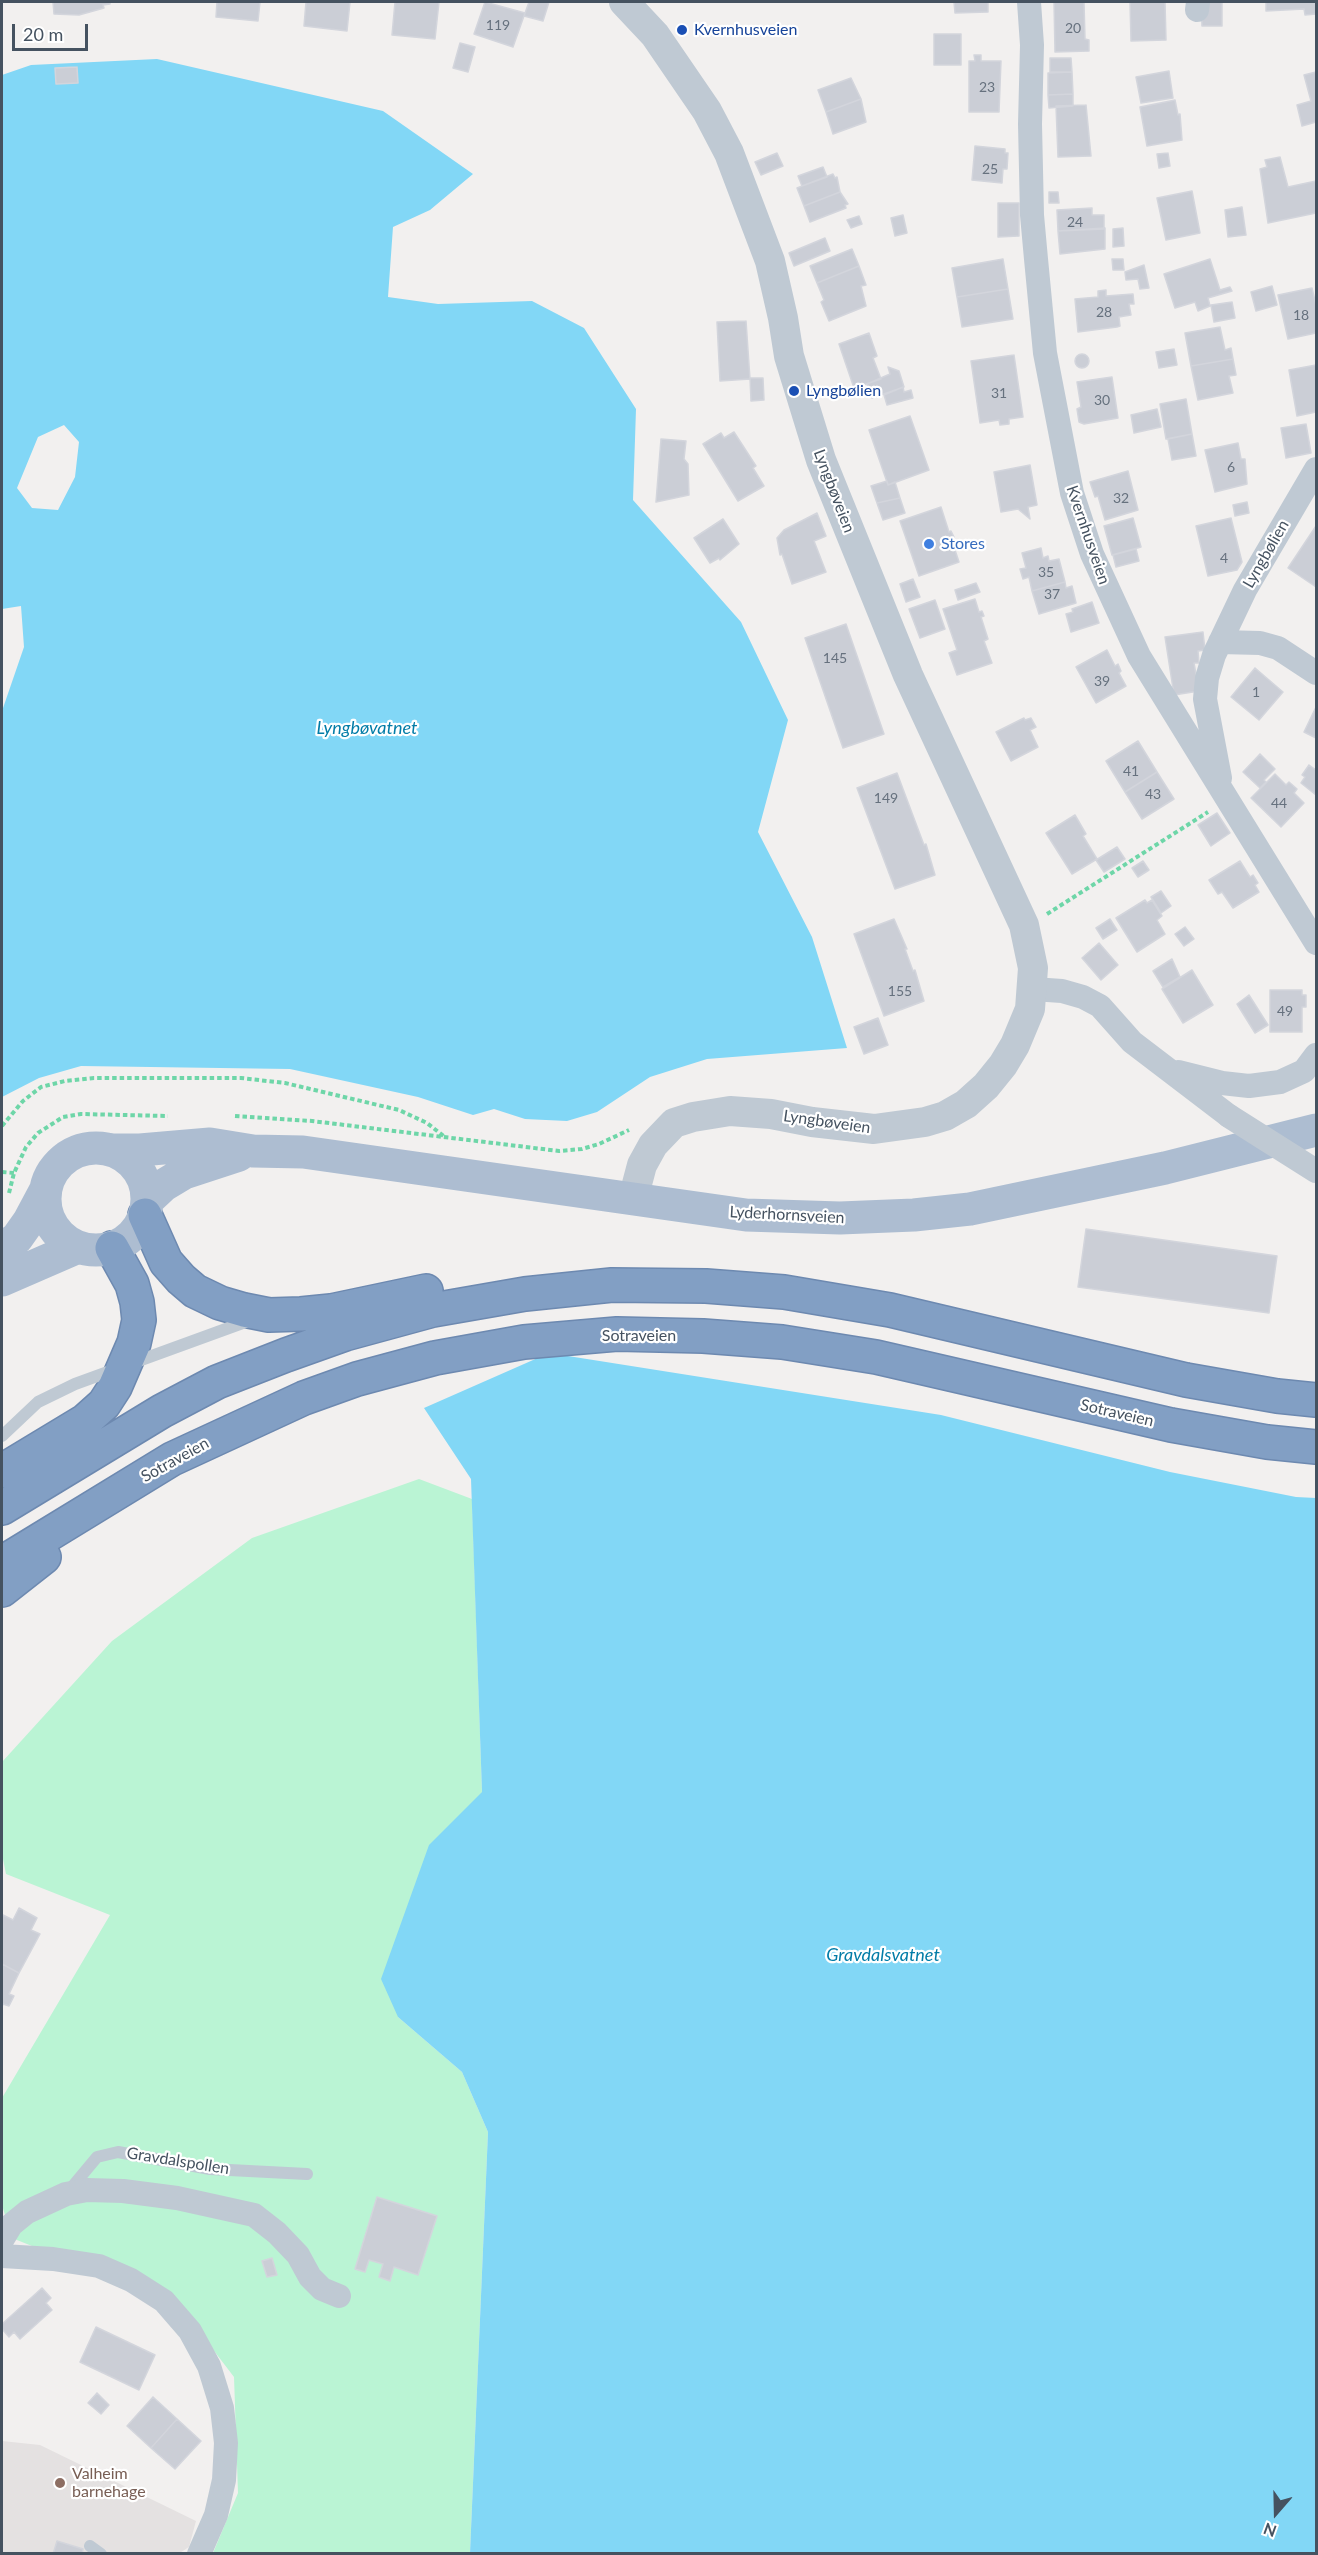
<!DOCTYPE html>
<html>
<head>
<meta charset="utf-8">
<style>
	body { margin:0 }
	#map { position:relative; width:1318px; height:2555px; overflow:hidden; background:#f2f0ef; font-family:Lato,sans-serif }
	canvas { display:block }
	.frame { position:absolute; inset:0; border:3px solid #455260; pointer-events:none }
	.north { position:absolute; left:1246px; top:2483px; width:60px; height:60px; -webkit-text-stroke:4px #fff; paint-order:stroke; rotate:200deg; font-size:16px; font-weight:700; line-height:24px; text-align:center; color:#455260 }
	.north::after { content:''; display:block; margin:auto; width:21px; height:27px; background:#455260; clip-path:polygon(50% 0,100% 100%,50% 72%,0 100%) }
	.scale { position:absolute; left:12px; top:24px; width:76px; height:27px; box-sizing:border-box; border:3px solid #455260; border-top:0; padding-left:8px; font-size:18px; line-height:21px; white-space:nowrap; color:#455260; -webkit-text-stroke:4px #fff; paint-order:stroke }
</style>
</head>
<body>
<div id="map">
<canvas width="1318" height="2555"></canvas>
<div class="frame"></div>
<div class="north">N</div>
<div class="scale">20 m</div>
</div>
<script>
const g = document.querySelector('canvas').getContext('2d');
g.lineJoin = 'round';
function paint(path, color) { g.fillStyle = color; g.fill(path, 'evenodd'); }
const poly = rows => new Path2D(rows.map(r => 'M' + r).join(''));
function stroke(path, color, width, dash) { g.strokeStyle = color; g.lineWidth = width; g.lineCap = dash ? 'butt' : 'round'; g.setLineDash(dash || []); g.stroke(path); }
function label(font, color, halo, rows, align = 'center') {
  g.font = font + ' Lato,sans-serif'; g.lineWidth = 4.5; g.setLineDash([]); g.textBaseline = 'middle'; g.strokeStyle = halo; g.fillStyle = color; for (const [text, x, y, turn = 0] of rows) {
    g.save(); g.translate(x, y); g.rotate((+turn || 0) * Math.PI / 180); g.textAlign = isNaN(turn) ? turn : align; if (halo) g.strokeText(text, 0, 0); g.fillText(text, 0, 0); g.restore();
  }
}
const education = poly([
	[2,2441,40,2445,196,2521,189,2547,178,2554,2,2553]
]);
const green = poly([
	[419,1479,472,1499,482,1792,398,2017,462,2072,488,2132,470,2553,213,2553,238,2493,234,2377,179,2305,12,2238,2,2205,2,2098,110,1915,6,1874,2,1854,2,1762,112,1641,252,1538]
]);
const water = poly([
	[157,59,383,111,473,174,430,210,393,227,388,297,438,304,532,301,584,328,636,409,633,500,741,622,788,720,758,832,812,937,847,1048,707,1059,650,1077,597,1112,567,1121,525,1119,494,1109,473,1115,418,1097,290,1069,81,1066,39,1078,2,1097,2,711,24,647,21,606,2,609,2,75,31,65],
	[64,425,79,442,75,477,58,510,32,508,17,488,38,437],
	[549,1353,941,1415,1170,1472,1296,1497,1316,1498,1316,2553,470,2553,488,2132,462,2072,398,2017,381,1979,429,1845,482,1792,471,1479,424,1408]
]);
const building = poly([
	[53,2,110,2,110,4,103,5,104,8,79,15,54,14,53,2],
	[217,2,260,2,258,21,216,17,217,2],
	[306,2,350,2,347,31,304,26,306,2],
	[395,2,439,2,435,39,392,35,395,2],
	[485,2,525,13,513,47,474,34,485,2],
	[529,2,549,2,543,21,524,16,529,2],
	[954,2,988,2,988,12,955,13,954,2],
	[1054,2,1084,2,1085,39,1089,40,1089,51,1055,52,1054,2],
	[1130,2,1165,2,1166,40,1131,41,1130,2],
	[1201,2,1222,2,1222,26,1202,26,1201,2],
	[1266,2,1316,2,1316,14,1305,15,1304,9,1266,11,1266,2],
	[934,34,961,34,961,65,934,65,934,34],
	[460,43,475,47,468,72,453,68,460,43],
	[974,55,981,55,981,61,1001,61,999,112,969,112,969,61,975,61,974,55],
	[1050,58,1071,58,1072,72,1050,72,1050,58],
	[77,67,78,83,56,84,55,68,77,67],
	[1169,71,1173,98,1141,103,1136,77,1169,71],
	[1072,72,1073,94,1048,95,1048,73,1072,72],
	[1316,72,1316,122,1302,126,1297,105,1311,101,1304,75,1316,72],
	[851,78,861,99,826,112,818,90,851,78],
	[1073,94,1073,106,1049,108,1048,95,1073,94],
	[861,99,866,122,833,134,826,112,861,99],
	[1175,100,1178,115,1180,114,1182,140,1147,146,1140,107,1175,100],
	[1086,105,1091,156,1058,157,1056,106,1086,105],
	[975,146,1005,149,1005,153,1008,153,1007,169,1003,169,1002,183,972,180,975,146],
	[777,153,783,166,761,175,755,162,777,153],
	[1168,153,1170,166,1159,168,1157,154,1168,153],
	[1280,157,1288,187,1316,181,1316,213,1268,223,1260,169,1267,167,1265,160,1280,157],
	[823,167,827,177,802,186,798,176,823,167],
	[833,174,835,178,837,177,840,192,804,206,797,188,833,174],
	[1192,191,1200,233,1166,240,1157,198,1192,191],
	[840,192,848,204,845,205,846,208,810,222,804,206,840,192],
	[1049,192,1058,192,1059,203,1049,203,1049,192],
	[998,203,1019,203,1019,236,998,237,998,203],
	[1242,207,1246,235,1228,237,1225,210,1242,207],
	[1092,208,1092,215,1104,215,1104,229,1058,231,1057,210,1092,208],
	[903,215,907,233,895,236,891,218,903,215],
	[859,216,862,224,851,228,847,220,859,216],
	[1105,228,1105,249,1060,254,1058,231,1105,228],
	[1123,228,1124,246,1113,247,1113,229,1123,228],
	[825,238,830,251,794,266,789,253,825,238],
	[852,249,859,266,817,283,810,266,852,249],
	[1003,259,1008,289,957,297,952,268,1003,259],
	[1112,259,1123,259,1124,270,1113,270,1112,259],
	[1210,259,1220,290,1230,287,1232,291,1208,298,1210,306,1198,311,1195,302,1175,308,1164,274,1210,259],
	[1144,265,1149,288,1140,289,1138,279,1126,280,1125,272,1144,265],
	[859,266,866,285,861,286,866,306,829,321,821,302,824,300,817,283,859,266],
	[1272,286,1277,305,1256,311,1251,292,1272,286],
	[1312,288,1316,305,1316,333,1288,339,1278,295,1312,288],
	[1008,289,1013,319,962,327,957,297,1008,289],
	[1106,290,1106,296,1133,294,1134,304,1129,304,1131,315,1119,317,1120,326,1117,327,1078,332,1075,299,1098,297,1098,291,1106,290],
	[1232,302,1235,318,1214,322,1211,305,1232,302],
	[746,321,750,379,720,381,717,322,746,321],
	[1220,327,1225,350,1231,348,1233,359,1191,366,1185,333,1220,327],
	[869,333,877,356,873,358,881,379,854,388,839,344,869,333],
	[1174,349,1177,365,1159,368,1156,352,1174,349],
	'1075 361a7 7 0 1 1 14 0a7 7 0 1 1-14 0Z',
	[1014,355,1023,417,1009,419,1009,424,1000,425,999,420,980,423,971,361,1014,355],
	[1233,359,1236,375,1229,376,1233,393,1198,400,1191,366,1233,359],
	[1316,365,1316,412,1297,416,1289,370,1316,365],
	[888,367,899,371,904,387,872,398,867,384,890,374,888,367],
	[1112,377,1118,418,1084,424,1079,422,1077,409,1081,407,1077,382,1112,377],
	[750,378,763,378,764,400,751,401,750,378],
	[903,387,904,392,911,390,913,398,887,405,884,395,903,387],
	[1186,399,1192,434,1166,439,1160,404,1186,399],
	[1157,409,1161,427,1134,433,1131,415,1157,409],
	[910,416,929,470,888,485,869,430,910,416],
	[1306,424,1311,453,1286,458,1281,428,1306,424],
	[734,432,756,466,753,468,764,486,738,501,703,444,721,433,724,438,734,432],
	[1192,434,1196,456,1172,460,1168,439,1192,434],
	[661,439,686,441,684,459,688,464,689,495,656,502,661,439],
	[1238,443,1241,459,1245,459,1247,484,1215,492,1205,450,1238,443],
	[1030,465,1037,505,1028,507,1030,519,1018,509,1001,512,994,472,1030,465],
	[1128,471,1138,510,1105,520,1098,496,1095,497,1090,482,1128,471],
	[887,481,888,485,895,482,900,498,877,503,871,486,887,481],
	[900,498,905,513,883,520,877,503,900,498],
	[1247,502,1249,513,1235,516,1233,505,1247,502],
	[941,507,949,532,951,531,954,537,951,538,959,562,919,576,900,521,941,507],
	[817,513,826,536,814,541,826,572,792,584,782,554,780,555,777,538,784,530,817,513],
	[1133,518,1141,547,1112,555,1104,526,1133,518],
	[1231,518,1242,562,1237,570,1208,576,1196,526,1231,518],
	[723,519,739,544,720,560,719,558,710,563,694,538,723,519],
	[1316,526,1316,587,1288,568,1316,526],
	[1041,548,1043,558,1048,556,1049,561,1059,559,1065,582,1032,591,1029,577,1023,579,1020,569,1026,568,1022,553,1041,548],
	[1136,549,1139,561,1116,567,1113,555,1136,549],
	[913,579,920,597,906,602,900,584,913,579],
	[1065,582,1066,588,1072,586,1076,603,1039,614,1032,591,1065,582],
	[976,583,980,592,958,600,955,590,976,583],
	[975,599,979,612,982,611,984,616,981,617,988,639,984,641,992,663,957,675,949,653,957,650,943,609,975,599],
	[935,600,945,629,920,638,909,609,935,600],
	[1092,602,1099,623,1071,632,1066,614,1073,612,1072,609,1092,602],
	[846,624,884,734,843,748,805,638,846,624],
	[1203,632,1205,650,1198,651,1199,663,1194,663,1199,691,1174,695,1165,637,1203,632],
	[1107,650,1115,666,1118,664,1121,671,1119,673,1126,686,1096,703,1076,667,1107,650],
	[1255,668,1283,692,1259,720,1231,697,1255,668],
	[1316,707,1316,738,1304,732,1316,707],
	[1024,718,1025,720,1031,718,1036,727,1030,730,1038,747,1011,761,996,732,1024,718],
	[1138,741,1157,772,1125,792,1106,761,1138,741],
	[1260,754,1275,769,1264,780,1266,782,1260,788,1243,772,1260,754],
	[1309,765,1316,770,1316,795,1301,783,1305,777,1302,775,1309,765],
	[1157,772,1174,799,1142,819,1125,792,1157,772],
	[897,773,924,845,926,844,935,875,895,889,857,788,897,773],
	[1275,774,1286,785,1289,782,1297,789,1294,793,1304,803,1281,827,1251,798,1275,774],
	[1217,813,1230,833,1211,846,1198,825,1217,813],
	[1075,815,1086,834,1083,836,1097,859,1072,874,1046,833,1075,815],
	[1117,847,1125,859,1104,872,1096,860,1117,847],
	[1143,861,1149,870,1138,877,1132,868,1143,861],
	[1240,861,1250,877,1253,875,1258,883,1255,885,1259,892,1233,908,1222,892,1218,894,1209,880,1240,861],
	[1161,891,1171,906,1161,913,1151,897,1161,891],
	[1145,900,1147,903,1152,900,1162,916,1157,920,1165,934,1137,952,1116,918,1145,900],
	[894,919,907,949,905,949,913,971,915,970,924,1001,884,1016,854,934,894,919],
	[1110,919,1117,930,1103,939,1096,928,1110,919],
	[1185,927,1194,939,1184,946,1175,934,1185,927],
	[1099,943,1118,965,1101,980,1082,958,1099,943],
	[1172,959,1180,977,1163,987,1153,971,1172,959],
	[1192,970,1213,1005,1183,1023,1162,989,1192,970],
	[1270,990,1302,990,1302,995,1306,995,1306,1007,1302,1007,1302,1032,1270,1032,1270,990],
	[1249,995,1268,1025,1255,1033,1237,1004,1249,995],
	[878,1018,888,1045,864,1054,854,1027,878,1018],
	[1086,1229,1277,1256,1269,1313,1078,1287,1086,1229],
	[19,1908,37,1918,31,1930,40,1934,19,1973,2,1964,2,1917,3,1915,13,1920,19,1908],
	[2,1964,19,1973,9,1994,14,1996,9,2006,3,2004,2,2007,2,1964],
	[377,2197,437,2216,418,2275,394,2267,390,2281,379,2277,383,2264,369,2260,365,2272,355,2269,377,2197],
	[272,2258,277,2275,267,2277,262,2261,272,2258],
	[42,2288,51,2298,46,2303,52,2310,20,2339,14,2332,9,2337,2,2329,2,2324,42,2288],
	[96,2327,155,2355,139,2390,80,2362,96,2327],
	[97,2393,109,2405,101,2414,88,2403,97,2393],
	[153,2397,177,2419,151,2448,127,2426,153,2397],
	[177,2419,201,2441,175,2469,151,2448,177,2419],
	[57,2541,83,2549,82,2554,53,2554,57,2541]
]);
const path = poly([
	[1047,914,1208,812],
	[235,1116,312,1121,559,1151,582,1149,599,1144,629,1130],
	[2,1126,23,1101,41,1087,65,1081,94,1078,241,1078,285,1083,399,1110,427,1123,446,1138],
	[2,1172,14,1173],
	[9,1193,14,1173,26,1147,38,1133,63,1117,81,1114,168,1116]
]);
const service = poly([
	[2,1436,38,1402,75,1384,248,1321],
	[67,2193,97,2157,118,2152,210,2169,307,2174],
	[90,2546,101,2554]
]);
const minor = poly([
	[1029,2,1032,45,1030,124,1032,215,1036,259,1045,353,1072,493,1092,554,1139,656,1316,943],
	[1197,10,1198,2],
	[1220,642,1260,643,1278,648,1316,673],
	[1220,778,1205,699,1207,678,1214,655,1245,590,1316,469],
	[1033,989,1062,991,1083,997,1100,1006,1132,1042,1229,1116],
	[1178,1072,1222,1083,1249,1086,1280,1082,1304,1071,1316,1055],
	[2,2240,11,2225,27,2212,66,2194,87,2190,123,2191,177,2198,254,2215,277,2233,298,2255,310,2277,322,2289,339,2296],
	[2,2256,53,2259,99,2266,131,2280,164,2301,190,2331,209,2366,222,2408,226,2443,224,2480,216,2515,199,2554]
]);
const tertiary = poly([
	[624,2,655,35,707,111,729,153,770,261,783,318,789,356,821,460,908,675,1024,925,1033,968,1030,1009,1015,1045,1003,1065,986,1086,966,1104,945,1116,925,1122,874,1129,812,1122,771,1114,730,1111,693,1117,674,1123,653,1145,642,1165,633,1199]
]);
const primary = poly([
	'45 1199a51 51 0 1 1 102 0a51 51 0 1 1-102 0Z',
	[113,1150,140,1150,210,1144,253,1151,303,1152,746,1215,840,1218,914,1215,970,1209,1165,1168,1316,1130],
	[148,1200,164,1185,184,1173,239,1155],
	[2,1249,17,1238,29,1221,45,1191],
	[2,1280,78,1247]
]);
const motorway = poly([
	[145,1215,166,1262,181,1279,195,1291,220,1303,244,1310,269,1315,301,1314,331,1311,426,1291],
	[2,1471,85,1421,104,1404,115,1387,134,1343,139,1320,137,1302,132,1284,112,1248],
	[2,1508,162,1411,217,1382,286,1355,345,1334,433,1310,525,1294,612,1285,706,1286,784,1292,890,1310,1186,1380,1277,1396,1316,1400],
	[2,1563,172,1459,304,1398,357,1379,435,1358,524,1342,617,1334,703,1336,782,1342,876,1357,1171,1425,1267,1442,1316,1447],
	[2,1590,44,1557]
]);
const minorBridge = poly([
	[1229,1116,1316,1171]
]);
const markers = [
	[682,30,6,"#1a4fb4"],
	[794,391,6,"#1a4fb4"],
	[929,544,6,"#3f7fe0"],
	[60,2483,6,"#8d6e63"]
];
const numberNames = [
	["119",498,25],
	["20",1073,28],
	["23",987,87],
	["25",990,169],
	["24",1075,222],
	["28",1104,312],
	["18",1301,315],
	["31",999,393],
	["30",1102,400],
	["6",1231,467],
	["32",1121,498],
	["4",1224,558],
	["35",1046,572],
	["37",1052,594],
	["145",835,658],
	["39",1102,681],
	["1",1256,692],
	["41",1131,771],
	["43",1153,794],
	["149",886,798],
	["44",1279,803],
	["155",900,991],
	["49",1285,1011]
];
const transitNames = [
	["Kvernhusveien",694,30],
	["Lyngbølien",806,391]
];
const streetNames = [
	["Lyngbøveien",834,491,69],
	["Kvernhusveien",1088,535,71],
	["Lyngbølien",1266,554,-60],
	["Lyngbøveien",827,1122,8],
	["Lyderhornsveien",787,1215,3],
	["Sotraveien",639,1336],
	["Sotraveien",1117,1413,13],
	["Sotraveien",175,1460,-29],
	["Gravdalspollen",178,2161,9]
];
const shopNames = [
	["Stores",941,544]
];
const educationNames = [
	["Valheim",72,2474],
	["barnehage",72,2492]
];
const waterNames = [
	["Lyngbøvatnet",367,728],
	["Gravdalsvatnet",883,1955]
];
paint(education, '#e4e1e1');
paint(green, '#baf4d4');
paint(water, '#82d7f6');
paint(building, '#cbced6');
stroke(building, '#d3d5dc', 1.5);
stroke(motorway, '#6d89b0', 36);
stroke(path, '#6ed6a8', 4, [4.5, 3]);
stroke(service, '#bfc9d3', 12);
stroke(minor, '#bfc9d3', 24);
stroke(tertiary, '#bfc9d3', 30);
stroke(primary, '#adbdd1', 33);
stroke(motorway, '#829fc4', 33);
stroke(minorBridge, '#bfc9d3', 24);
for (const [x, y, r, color] of markers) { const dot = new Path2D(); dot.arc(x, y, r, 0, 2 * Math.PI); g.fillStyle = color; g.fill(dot); stroke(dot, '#fff', 2); }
label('14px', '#66717e', null, numberNames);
label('16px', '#164399', '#fff', transitNames, 'left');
label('16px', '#455260', '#fff', streetNames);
label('16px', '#366cbe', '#fff', shopNames, 'left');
label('16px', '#785e54', '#fff', educationNames, 'left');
label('italic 18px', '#027ca7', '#fff', waterNames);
</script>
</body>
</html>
